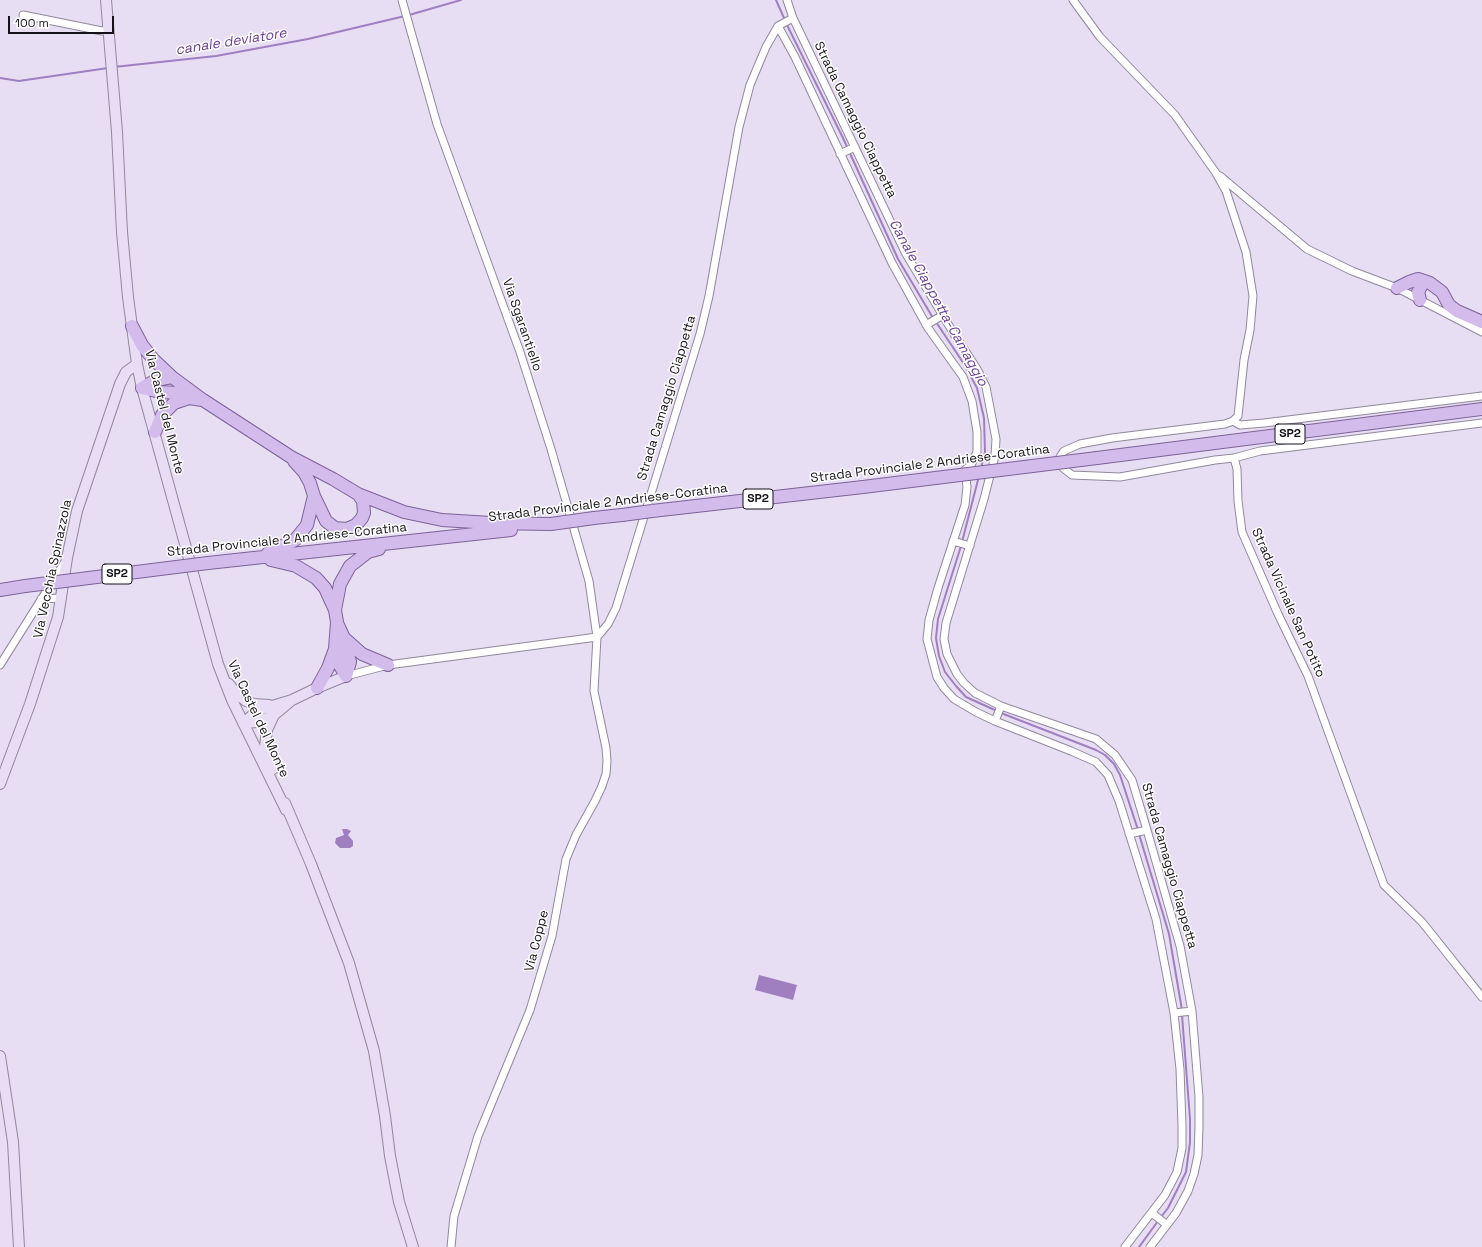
<!DOCTYPE html>
<html>
<head>
<meta charset="utf-8">
<style>
	body { margin:0 }
	#map { position:relative; width:1482px; height:1247px; overflow:hidden; background:#e8def4; font-family:"Space Grotesk",sans-serif }
	canvas { display:block }
	.scale { position:absolute; left:8px; top:16px; width:106px; height:18px; box-sizing:border-box; border:2px solid #141118; border-top:0; padding-left:5px; font-size:12px; line-height:14px; white-space:nowrap; color:#141118; -webkit-text-stroke:3px #fff; paint-order:stroke }
</style>
</head>
<body>
<div id="map">
<canvas width="1482" height="1247"></canvas>
<div class="scale">100 m</div>
</div>
<script>
const g = document.querySelector('canvas').getContext('2d');
g.lineJoin = 'round';
function paint(path, color) { g.fillStyle = color; g.fill(path, 'evenodd'); }
const poly = rows => new Path2D(rows.map(r => 'M' + r).join(''));
function stroke(path, color, width, dash) { g.strokeStyle = color; g.lineWidth = width; g.lineCap = dash ? 'butt' : 'round'; g.setLineDash(dash || []); g.stroke(path); }
function label(font, color, halo, rows, align = 'center') {
  g.font = font + ' "Space Grotesk",sans-serif'; g.lineWidth = 3; g.setLineDash([]); g.textBaseline = 'middle'; g.strokeStyle = halo; g.fillStyle = color; for (const [text, x, y, turn = 0] of rows) {
    g.save(); g.translate(x, y); g.rotate((+turn || 0) * Math.PI / 180); g.textAlign = isNaN(turn) ? turn : align; if (halo) g.strokeText(text, 0, 0); g.fillText(text, 0, 0); g.restore();
  }
}
const water = poly([
	[342,829,347,829,351,831,348,835,353,841,353,846,350,848,340,848,335,843,336,838,344,835],
	[759,975,797,985,793,1000,755,990]
]);
const stream = poly([
	[776,0,788,27,843,138,898,259,933,318],
	[409,15,461,0],
	[114,67,216,56,308,39,405,16],
	[0,78,19,81,108,68],
	[936,322,964,364,977,388,984,418,985,452,981,468],
	[962,542,979,476],
	[961,546,938,619,936,638,939,656,945,672,956,686,966,697,997,711],
	[1001,713,1096,750,1105,755,1114,764,1120,775,1138,830],
	[1139,834,1169,934,1182,1010],
	[1161,1217,1168,1208,1186,1172,1190,1142,1190,1119,1182,1015],
	[1139,1247,1158,1221]
]);
const street = poly([
	[402,0,437,124,520,352,551,449,589,581,597,637,594,691,606,748,607,761,606,774,602,786,595,801,576,835,566,859,552,936,530,1010,478,1136,454,1216,451,1247],
	[1073,0,1100,37,1175,115,1216,173,1226,191,1246,252,1253,296,1250,330,1244,360,1238,416,1233,421,1225,424,1112,438,1080,444,1064,451,1060,457,1063,468,1072,475,1120,477,1215,460,1234,458,1237,469,1238,501,1242,532,1278,614,1308,676,1384,885,1422,922,1482,997],
	[23,15,102,31,109,30],
	[793,18,906,254,954,334,977,369,986,387,996,439,995,456,984,499,946,623,944,639,947,654,957,674,964,683,975,693,1001,706,1096,739,1115,755,1132,780,1147,830,1180,946,1192,1011,1199,1097,1199,1127,1198,1155,1194,1174,1188,1191,1176,1213,1150,1247],
	[778,26,795,57,892,263,928,328,963,377,972,401,977,432,977,452,971,465,965,470,967,487,965,505,938,588,929,620,927,639,937,677,944,688,954,699,976,712,995,721,1071,751,1096,762,1108,775,1119,801,1156,919,1174,1013,1180,1069,1182,1125,1182,1148,1177,1172,1165,1195,1125,1247],
	[840,154,855,147],
	[1220,176,1307,249,1352,271,1397,288,1482,332],
	[926,325,943,315],
	[1233,421,1240,425,1264,423,1482,396],
	[1234,458,1260,451,1482,423],
	[953,541,970,546],
	[41,599,62,598],
	[597,637,608,624,616,608,700,334,709,296,739,127,750,85,766,47,778,26,793,18,787,0],
	[0,665,66,560],
	[346,676,388,665,597,637],
	[995,721,1001,706],
	[1129,834,1147,830],
	[1174,1013,1192,1011],
	[1152,1213,1167,1225]
]);
const secondary = poly([
	[106,0,117,132,122,232,128,297,137,364,142,388,218,664,232,700,286,810],
	[229,684,236,693,246,701,254,704,269,705],
	[243,723,254,714,262,709,292,700,317,688,346,676],
	[243,723,258,722,274,715],
	[273,769,268,759,265,746,267,730,274,715,292,700],
	[0,784,30,704,58,617,67,558,77,511,120,384,126,372,137,364],
	[285,803,311,864,349,963,374,1051,385,1116,390,1156,399,1202,413,1247],
	[0,1056,13,1142,19,1247]
]);
const primary = poly([
	[1397,288,1409,282,1418,279,1430,283,1442,292,1449,305,1457,311,1482,322],
	[1420,300,1418,292,1424,281],
	[132,326,142,345,153,359,172,377,203,400,291,457,333,479,358,494,404,512,442,520,491,523,551,524],
	[142,388,160,392,178,393,189,398],
	[142,388,156,380,172,377],
	[155,432,162,415,174,403,189,398,202,400],
	[1097,458,1482,409],
	[314,496,326,521,335,528,347,529,356,525,362,518,364,513,363,501,358,494],
	[652,511,863,487],
	[594,518,622,515],
	[268,553,295,540,307,525,314,496,310,483,304,472,294,461],
	[271,560,296,566,316,578,325,588,335,610,337,622,335,649,339,664,346,676],
	[208,563,511,530],
	[0,590,25,586],
	[335,610,340,584,350,566,368,552,379,549],
	[337,623,344,638,350,662,346,676],
	[344,638,362,654,388,665],
	[317,688,328,668,335,649]
]);
const primaryBridge = poly([
	[863,487,1097,458],
	[622,515,652,511],
	[551,524,594,518],
	[25,586,208,563]
]);
const shields = [
	[1290,434,30],
	[758,499,30],
	[117,574,30]
];
const shieldNames = [
	["SP2",1290,434],
	["SP2",758,499],
	["SP2",117,574]
];
const streetNames = [
	["Strada Camaggio Ciappetta",855,120,64],
	["Via Sgarantiello",522,325,71],
	["Strada Camaggio Ciappetta",667,398,-73],
	["Via Castel del Monte",164,412,76],
	["Strada Provinciale 2 Andriese-Coratina",930,464,-7],
	["Strada Provinciale 2 Andriese-Coratina",608,503,-7],
	["Strada Provinciale 2 Andriese-Coratina",287,540,-6],
	["Via Vecchia Spinazzola",53,569,-78],
	["Strada Vicinale San Potito",1288,603,66],
	["Via Castel del Monte",258,719,65],
	["Strada Camaggio Ciappetta",1169,866,74],
	["Via Coppe",537,941,-76]
];
const waterNames = [
	["canale deviatore",231,42,-9],
	["Canale Ciappetta-Camaggio",938,303,61]
];
paint(water, '#9f7fc0');
stroke(stream, '#9f7fc0', 2);
stroke(street, '#91889c', 9);
stroke(secondary, '#91889c', 12);
stroke(primary, '#7d6299', 14);
stroke(street, '#fff', 7);
stroke(secondary, '#e9ddf5', 10);
stroke(primary, '#d3bbec', 12);
stroke(primaryBridge, '#7d6299', 14, []);
stroke(primaryBridge, '#d3bbec', 12);
for (const [x, y, w] of shields) { const box = new Path2D(); box.roundRect(x - w / 2, y - 10, w, 20, 3); g.fillStyle = '#fff'; g.fill(box); stroke(box, '#141118', 1); }
label('bold 12px', '#141118', null, shieldNames);
label('13px', '#141118', '#fff', streetNames);
label('italic 14px', '#693f8f', '#fff', waterNames);
</script>
</body>
</html>
